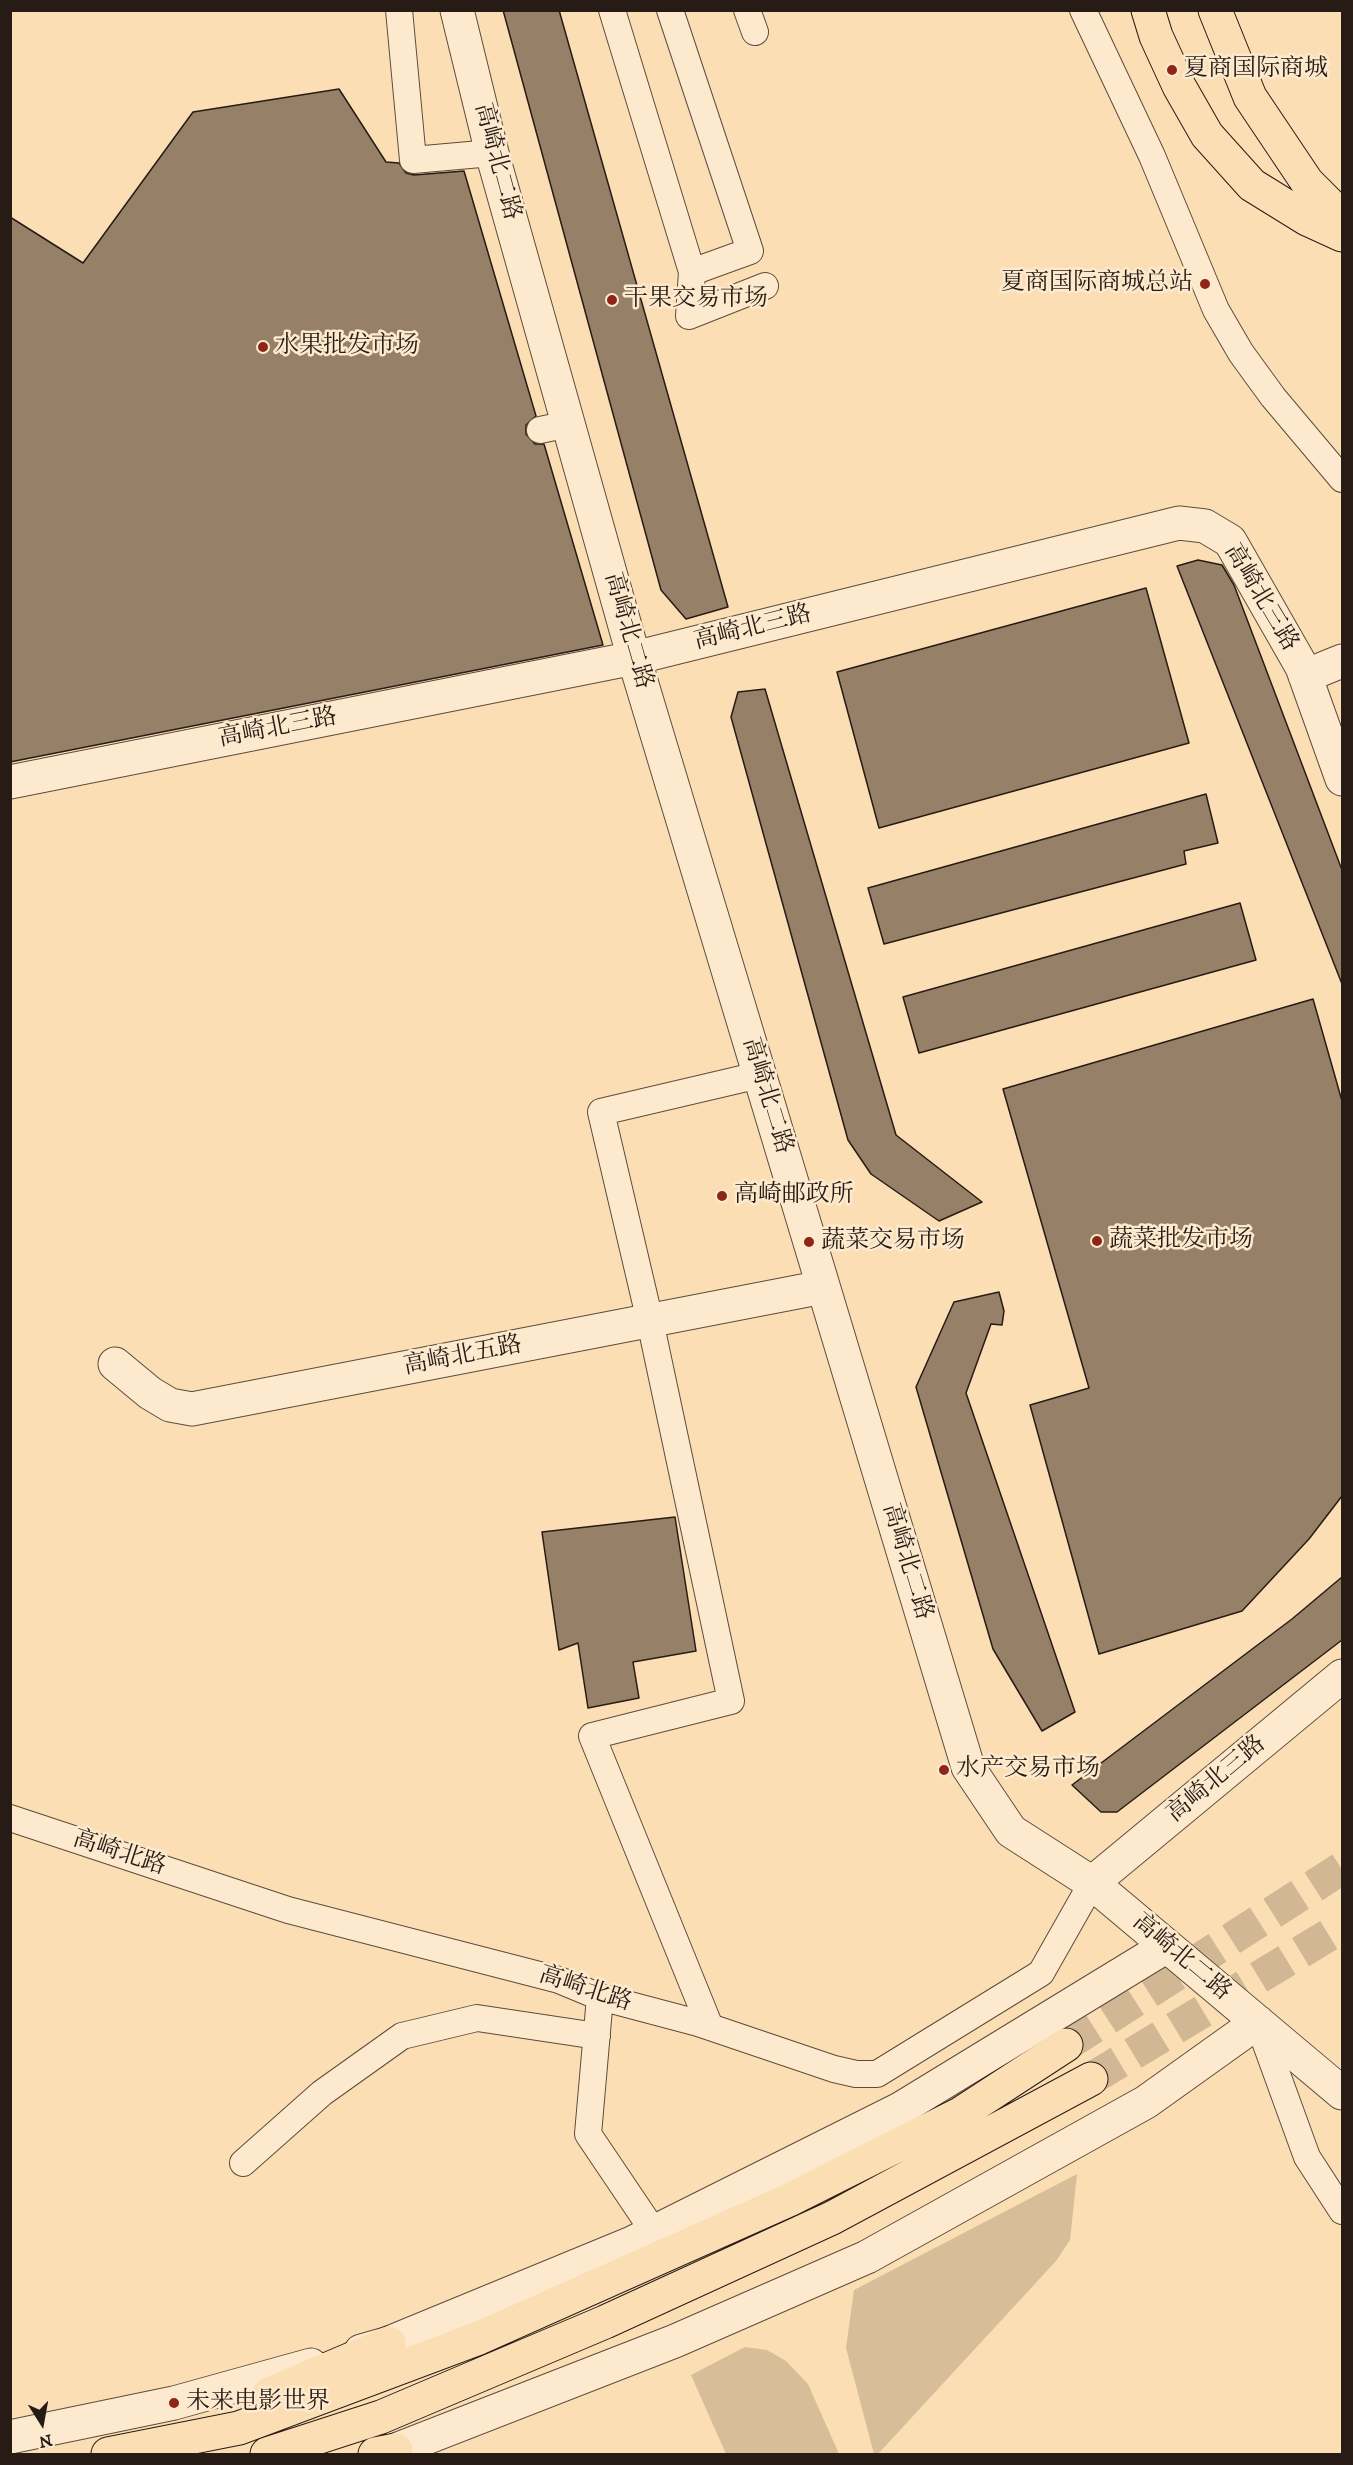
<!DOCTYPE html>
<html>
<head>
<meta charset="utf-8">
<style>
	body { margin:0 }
	#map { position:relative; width:1353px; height:2465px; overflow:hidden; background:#fcdeb4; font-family:"IM FELL DW Pica",serif }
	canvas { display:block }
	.frame { position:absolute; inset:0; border:12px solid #271b15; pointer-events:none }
	.north { position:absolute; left:12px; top:2393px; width:60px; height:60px; -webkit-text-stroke:4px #fdeace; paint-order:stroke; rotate:169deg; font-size:16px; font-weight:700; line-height:24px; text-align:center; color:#271b15 }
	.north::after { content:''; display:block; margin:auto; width:21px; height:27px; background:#271b15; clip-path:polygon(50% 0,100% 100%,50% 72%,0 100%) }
</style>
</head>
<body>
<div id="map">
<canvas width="1353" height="2465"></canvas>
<div class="frame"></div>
<div class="north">N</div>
</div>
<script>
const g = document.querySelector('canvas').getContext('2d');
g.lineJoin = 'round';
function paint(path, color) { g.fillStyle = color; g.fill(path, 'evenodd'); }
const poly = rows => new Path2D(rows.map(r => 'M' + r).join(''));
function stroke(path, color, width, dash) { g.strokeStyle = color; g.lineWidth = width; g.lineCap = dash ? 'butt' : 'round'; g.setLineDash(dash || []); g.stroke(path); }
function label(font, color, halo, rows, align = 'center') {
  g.font = font + ' "IM FELL DW Pica","Noto Serif SC",serif'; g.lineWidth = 5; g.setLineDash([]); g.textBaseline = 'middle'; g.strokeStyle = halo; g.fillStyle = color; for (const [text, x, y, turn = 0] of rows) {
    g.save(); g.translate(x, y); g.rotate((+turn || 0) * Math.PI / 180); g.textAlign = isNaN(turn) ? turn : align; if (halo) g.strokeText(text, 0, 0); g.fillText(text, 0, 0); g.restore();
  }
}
const green = poly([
	[1077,2174,1070,2240,1056,2261,878,2454,874,2454,846,2348,854,2290],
	[745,2347,767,2350,786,2361,808,2384,839,2454,726,2454,691,2375]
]);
const building = poly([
	[503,10,559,10,728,607,686,619,661,590,503,10],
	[339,89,386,162,399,163,406,173,414,175,464,171,536,416,526,425,526,434,535,444,544,444,603,645,10,762,10,217,83,263,193,112,339,89],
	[1198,560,1222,565,1234,585,1342,870,1342,984,1177,566,1198,560],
	[1146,588,1189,743,879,828,837,672,1146,588],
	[765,689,896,1135,982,1202,939,1221,871,1174,848,1140,731,717,738,692,765,689],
	[1206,794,1218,843,1184,851,1186,864,884,944,868,888,1206,794],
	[1240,903,1256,960,919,1053,903,997,1240,903],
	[1313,999,1342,1101,1342,1496,1309,1539,1242,1611,1099,1654,1030,1405,1089,1388,1003,1089,1313,999],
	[999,1292,1004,1311,1002,1325,991,1324,966,1393,1075,1712,1042,1731,993,1649,916,1387,954,1302,999,1292],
	[675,1517,696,1651,633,1662,639,1698,588,1708,578,1643,559,1650,542,1532,675,1517],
	[1342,1577,1342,1640,1117,1812,1101,1812,1072,1785,1292,1619,1342,1577]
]);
const trunkTunnel = poly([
	[1066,2045,1342,1868],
	[1091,2079,1342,1927]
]);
const minor = poly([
	[399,10,413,160,492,153],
	[612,10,692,272,689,316,765,286],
	[670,10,750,251,692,272],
	[747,10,755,32],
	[1083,10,1152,156,1216,310,1241,353,1273,397,1342,479],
	[540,430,569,424],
	[10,1818,288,1910,559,1980,600,1997,698,2023,834,2069,856,2074,877,2074,1041,1973,1092,1883],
	[600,1997,588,2134,654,2232],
	[1258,2022,1307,2157,1342,2211],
	[710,2027,592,1736,731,1701,650,1321,601,1112,759,1075],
	[243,2163,322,2093,402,2036,477,2018,597,2036]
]);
const tertiary = poly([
	[457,10,492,153,634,658,968,1767,1011,1831,1092,1883,1342,2093],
	[1305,676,1342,661],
	[10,782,634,658,1179,523,1205,526,1230,541,1302,667,1342,779],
	[115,1364,150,1393,170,1405,192,1409,823,1287],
	[1092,1883,1342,1676],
	[361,2351,389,2343,632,2243,900,2109,1167,1946],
	[10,2437,174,2403,311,2365],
	[385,2454,675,2341,867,2257,1146,2102,1258,2022]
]);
const primary = poly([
	[1148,10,1156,36,1179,86,1207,135,1252,185,1307,219,1342,235],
	[1215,10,1250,97,1307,182,1342,217]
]);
const trunk = poly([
	[269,2394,389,2343],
	[108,2454,239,2428,479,2338,789,2200,960,2114,1066,2045],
	[267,2454,381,2417,605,2322,832,2218,1091,2079],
	[375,2454,396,2450]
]);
const markers = [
	[1172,70,6,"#8f2418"],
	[1205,284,6,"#8f2418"],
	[612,300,6,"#8f2418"],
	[263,347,6,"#8f2418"],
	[722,1196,6,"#8f2418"],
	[1097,1241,6,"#8f2418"],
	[809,1242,6,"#8f2418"],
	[944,1770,6,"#8f2418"],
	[174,2403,6,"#8f2418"]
];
const poiNames = [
	["夏商国际商城",1184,70],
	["夏商国际商城总站",1193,284,"right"],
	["干果交易市场",624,300],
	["水果批发市场",275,347],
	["高崎邮政所",734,1196],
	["蔬菜批发市场",1109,1241],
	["蔬菜交易市场",821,1242],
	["水产交易市场",956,1770],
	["未来电影世界",186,2403]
];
const streetNames = [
	["高崎北二路",496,162,75],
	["高崎北三路",1260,598,59],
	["高崎北三路",753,629,-14],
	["高崎北二路",627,631,74],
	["高崎北三路",278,729,-11],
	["高崎北二路",766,1096,73],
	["高崎北五路",463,1357,-11],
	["高崎北二路",906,1562,73],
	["高崎北三路",1217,1780,-40],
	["高崎北路",119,1854,18],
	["高崎北二路",1181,1958,40],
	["高崎北路",585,1990,18]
];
paint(green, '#d8bd99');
paint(building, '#968068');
stroke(building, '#271b15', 1.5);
stroke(trunkTunnel, '#d1b794', 33, [33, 16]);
stroke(minor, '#5c4c3d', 28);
stroke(tertiary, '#5c4c3d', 35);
stroke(primary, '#271b15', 35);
stroke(trunk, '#271b15', 35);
stroke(minor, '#fdeace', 26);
stroke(tertiary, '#fdeace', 33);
stroke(primary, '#fcdeb4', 33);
stroke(trunk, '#fcdeb4', 33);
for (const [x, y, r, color] of markers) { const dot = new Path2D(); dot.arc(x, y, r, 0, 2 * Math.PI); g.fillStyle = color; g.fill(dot); stroke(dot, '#fdeace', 2); }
label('24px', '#271b15', '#fdeace', poiNames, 'left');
label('24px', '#271b15', '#fdeace', streetNames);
</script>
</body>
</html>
